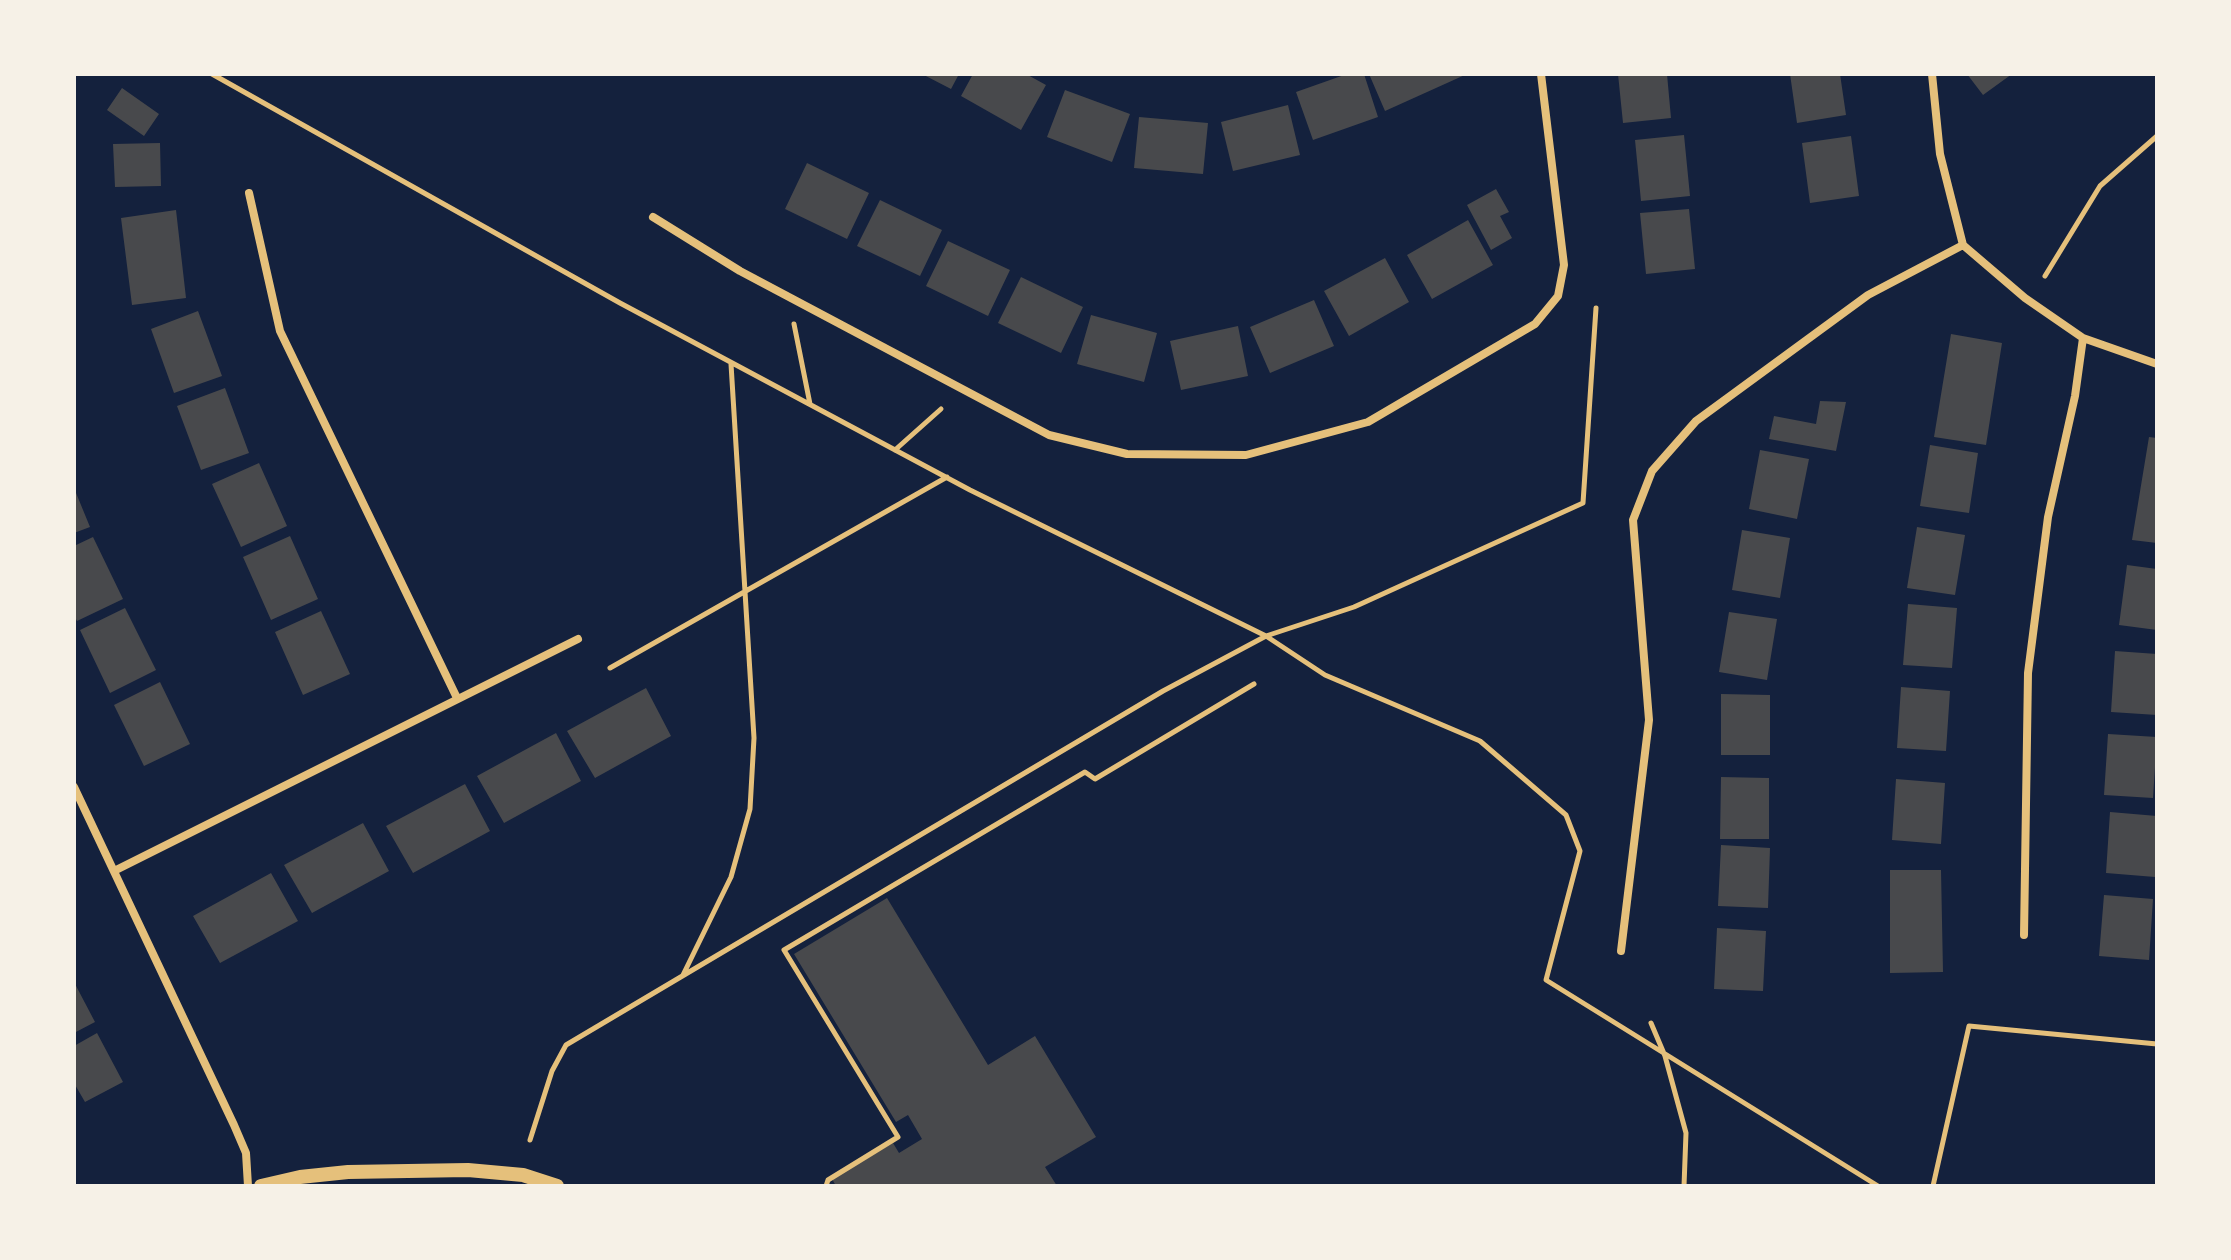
<!DOCTYPE html>
<html>
<head>
<meta charset="utf-8">
<style>
	body { margin:0 }
	#map { position:relative; width:2231px; height:1260px; overflow:hidden; background:#14213d; font-family:"Alegreya Sans",sans-serif }
	canvas { display:block }
	.frame { position:absolute; inset:0; border:76px solid #f6f1e7; pointer-events:none }
</style>
</head>
<body>
<div id="map">
<canvas width="2231" height="1260"></canvas>
<div class="frame"></div>
</div>
<script>
const g = document.querySelector('canvas').getContext('2d');
g.lineJoin = 'round';
function paint(path, color) { g.fillStyle = color; g.fill(path, 'evenodd'); }
const poly = rows => new Path2D(rows.map(r => 'M' + r).join(''));
function stroke(path, color, width, dash) { g.strokeStyle = color; g.lineWidth = width; g.lineCap = dash ? 'butt' : 'round'; g.setLineDash(dash || []); g.stroke(path); }
const building = poly([
	[922,74,959,74,951,89],
	[973,74,1026,74,1046,85,1021,130,961,96],
	[1347,74,1364,74,1378,117,1313,140,1296,92],
	[1369,74,1467,74,1385,111],
	[1618,74,1667,74,1671,118,1623,123],
	[1790,74,1840,74,1846,115,1797,123],
	[1967,74,2012,74,1983,95],
	[122,88,159,114,144,136,107,110],
	[1065,90,1130,114,1112,162,1047,137],
	[1288,105,1300,155,1233,171,1221,122],
	[1139,117,1208,123,1203,174,1134,168],
	[1684,135,1690,196,1641,201,1635,140],
	[1851,136,1859,196,1810,203,1802,143],
	[160,143,161,186,115,187,113,144],
	[807,163,869,193,847,239,785,209],
	[1496,189,1509,212,1500,216,1512,238,1491,250,1467,205],
	[880,200,942,230,920,276,857,246],
	[1689,209,1695,269,1646,274,1640,213],
	[176,210,186,298,132,305,121,218],
	[1468,220,1493,265,1432,299,1407,255],
	[948,241,1010,270,988,316,926,286],
	[1385,258,1409,302,1349,336,1324,291],
	[1021,277,1083,307,1061,353,998,323],
	[1314,300,1334,346,1270,373,1250,327],
	[198,311,222,376,174,393,151,329],
	[1091,315,1157,333,1144,382,1077,364],
	[1238,326,1248,376,1181,390,1170,341],
	[1951,334,2002,343,1986,445,1934,437],
	[225,388,249,453,201,470,177,406],
	[1820,401,1846,402,1836,451,1769,439,1774,416,1816,424],
	[2149,437,2157,438,2157,543,2132,540],
	[1930,445,1978,453,1969,513,1920,506],
	[1760,450,1809,459,1797,519,1749,509],
	[259,463,287,526,241,547,212,484],
	[74,488,90,527,74,533],
	[1917,527,1965,535,1955,595,1907,588],
	[1742,530,1790,538,1780,598,1732,590],
	[290,536,318,599,271,620,243,557],
	[93,537,123,599,77,621,74,615,74,546],
	[2127,565,2157,569,2157,630,2119,625],
	[1908,604,1957,608,1952,668,1903,665],
	[125,608,156,670,110,693,80,630],
	[321,611,350,674,303,695,275,632],
	[1729,612,1777,619,1767,680,1719,672],
	[2115,651,2157,654,2157,715,2111,712],
	[160,682,190,744,144,766,114,705],
	[1901,687,1950,691,1946,751,1897,748],
	[646,688,671,736,595,778,567,731],
	[1721,694,1770,695,1770,755,1721,755],
	[556,733,581,781,504,823,477,776],
	[2108,734,2157,737,2153,798,2104,795],
	[1721,777,1769,778,1769,839,1720,839],
	[1896,779,1945,783,1941,844,1892,840],
	[465,784,490,831,413,873,386,826],
	[2110,812,2157,816,2155,877,2106,873],
	[363,823,389,871,312,913,284,865],
	[1721,845,1770,848,1768,908,1718,906],
	[1890,870,1941,870,1943,972,1890,973],
	[271,873,298,921,220,963,193,916],
	[2104,895,2153,899,2149,960,2099,956],
	[887,898,988,1065,1035,1036,1096,1137,1045,1167,1057,1186,836,1186,832,1179,893,1143,899,1153,922,1139,908,1115,896,1122,794,954],
	[1717,928,1766,931,1763,991,1714,989],
	[74,982,95,1022,74,1033],
	[97,1033,123,1082,85,1102,74,1083,74,1046]
]);
const path = poly([
	[212,74,620,303,970,490,1266,636,1325,675,1480,741,1566,815,1580,851,1546,980,1878,1186],
	[2045,276,2100,186,2157,136],
	[794,324,810,404],
	[895,450,941,409],
	[610,668,947,477],
	[683,975,731,877,750,809,754,738,731,364],
	[1651,1023,1665,1056,1686,1133,1684,1186],
	[530,1140,552,1071,566,1045,1163,691,1266,636,1354,607,1583,503,1596,308],
	[826,1186,828,1180,898,1137,784,950,1085,772,1095,779,1254,684],
	[1933,1186,1969,1026,2157,1044]
]);
const minor = poly([
	[1932,74,1940,154,1963,245],
	[249,193,280,331,457,698],
	[653,217,740,271,1049,435,1127,454,1246,455,1368,422,1535,324,1558,296,1564,265,1541,74],
	[1963,245,2025,298,2083,338,2157,364],
	[74,787,234,1125,246,1153,248,1186],
	[114,871,578,639],
	[2024,935,2028,673,2048,517,2075,396,2083,338],
	[1621,951,1649,720,1633,520,1652,471,1696,421,1868,295,1963,245]
]);
const tertiary = poly([
	[261,1186,300,1177,348,1172,468,1170,523,1175,557,1186]
]);
paint(building, '#48494c');
stroke(path, '#e5c07b', 5);
stroke(minor, '#e5c07b', 8);
stroke(tertiary, '#e5c07b', 14);
</script>
</body>
</html>
